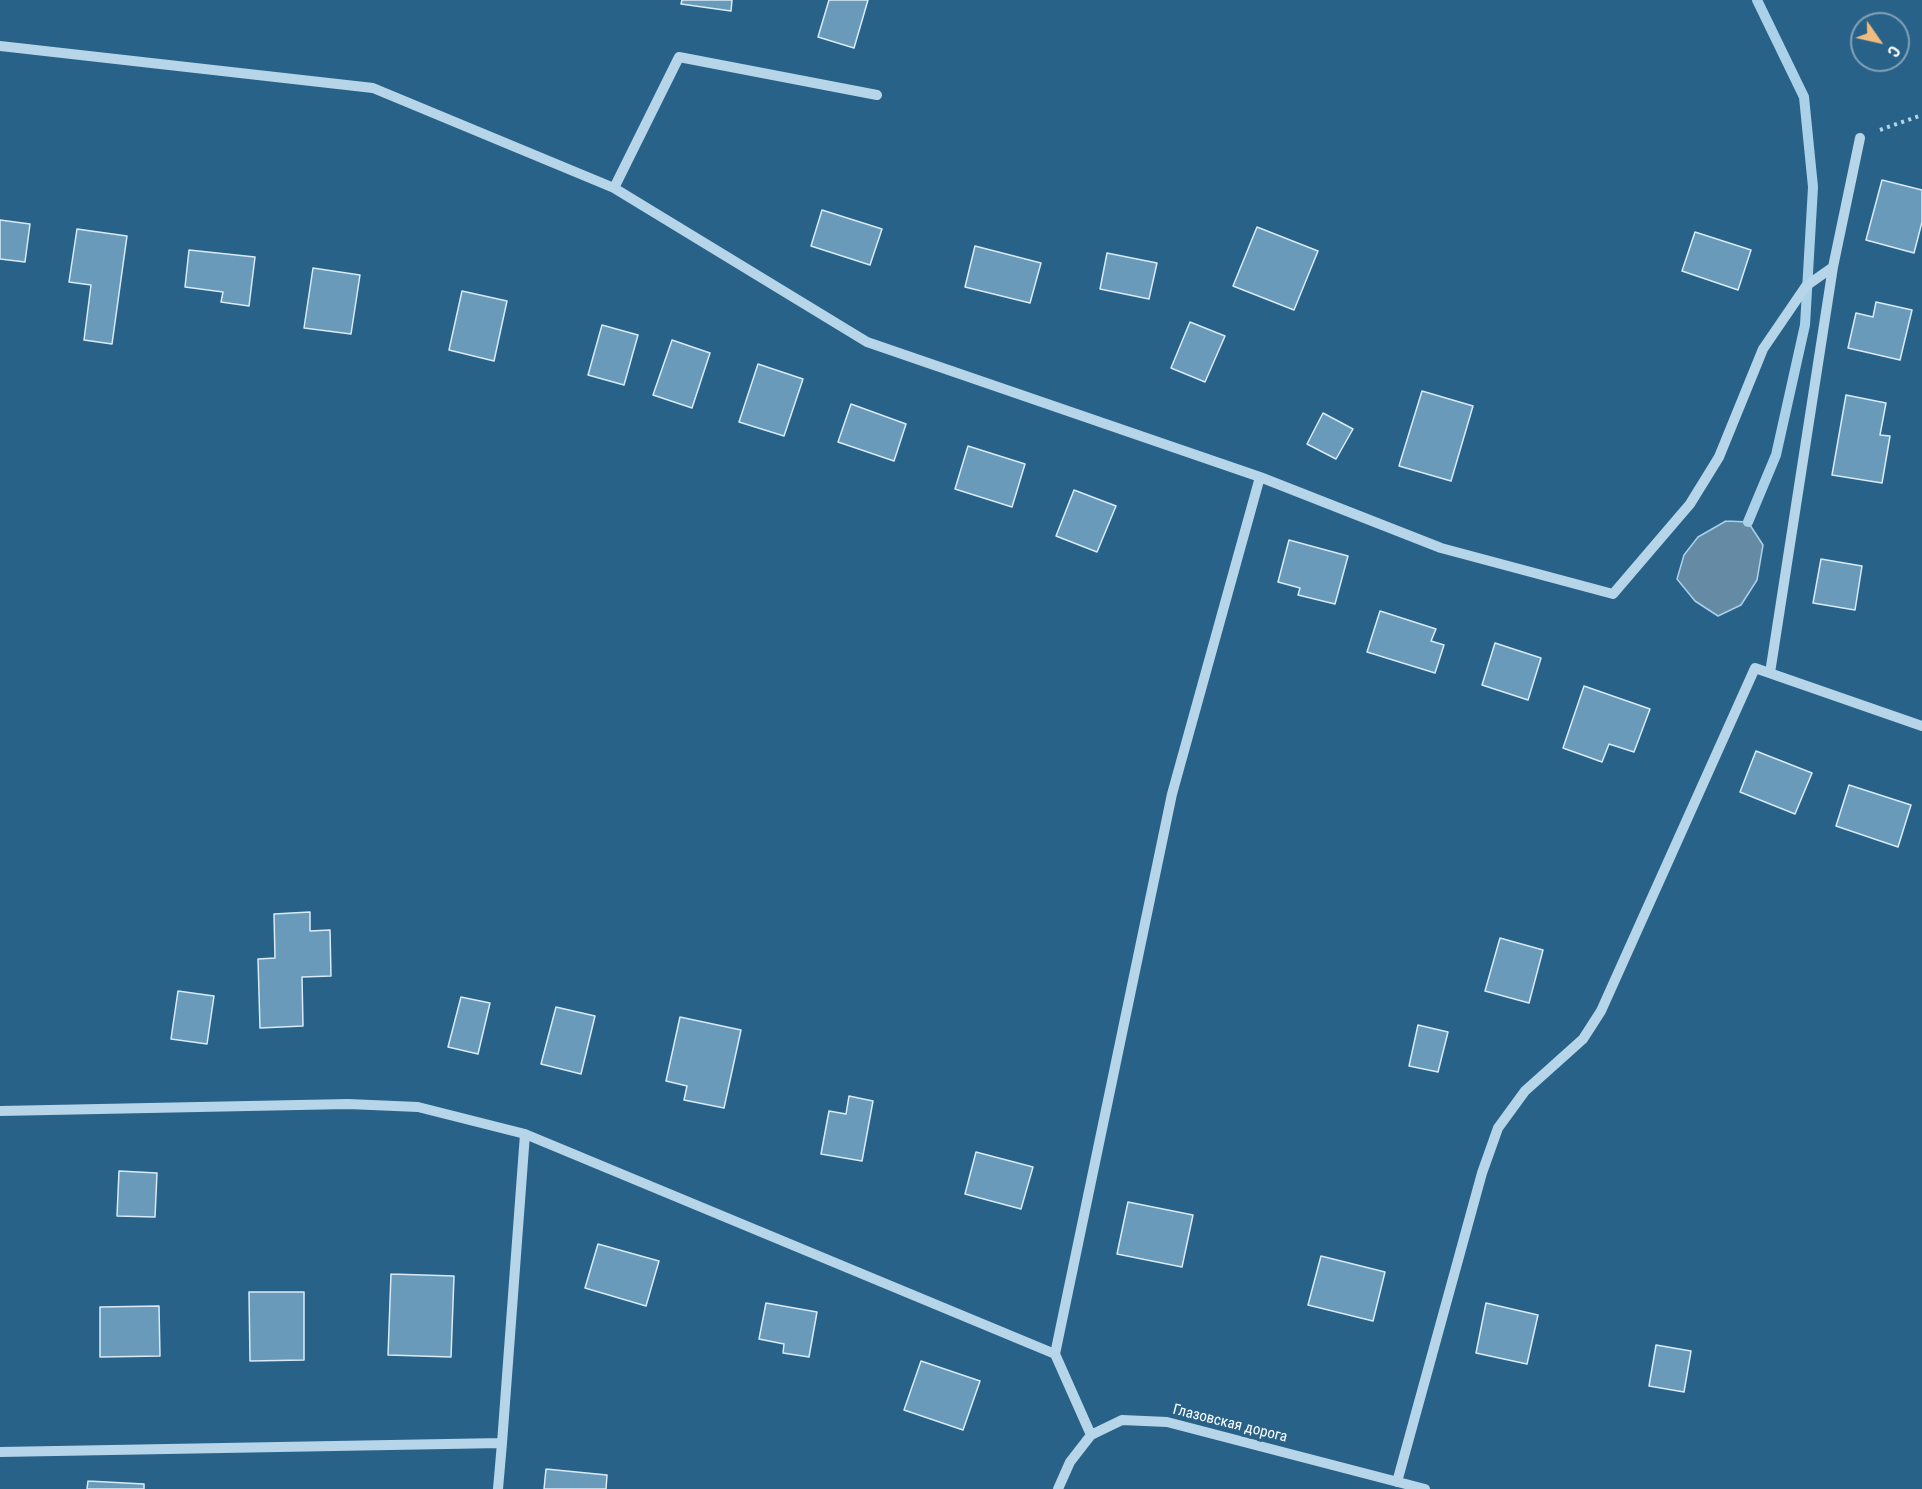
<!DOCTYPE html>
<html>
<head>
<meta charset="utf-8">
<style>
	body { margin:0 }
	#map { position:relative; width:1922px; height:1489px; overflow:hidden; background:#296288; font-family:"Roboto Condensed",sans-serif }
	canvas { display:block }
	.north { position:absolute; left:1850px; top:12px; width:60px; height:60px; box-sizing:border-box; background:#296288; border:2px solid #7fa1b8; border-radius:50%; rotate:124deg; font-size:16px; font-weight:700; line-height:24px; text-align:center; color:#fff }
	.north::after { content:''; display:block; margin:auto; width:21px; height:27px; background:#f0bc7d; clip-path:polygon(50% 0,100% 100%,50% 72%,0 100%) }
</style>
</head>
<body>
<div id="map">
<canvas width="1922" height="1489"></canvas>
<div class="north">С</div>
</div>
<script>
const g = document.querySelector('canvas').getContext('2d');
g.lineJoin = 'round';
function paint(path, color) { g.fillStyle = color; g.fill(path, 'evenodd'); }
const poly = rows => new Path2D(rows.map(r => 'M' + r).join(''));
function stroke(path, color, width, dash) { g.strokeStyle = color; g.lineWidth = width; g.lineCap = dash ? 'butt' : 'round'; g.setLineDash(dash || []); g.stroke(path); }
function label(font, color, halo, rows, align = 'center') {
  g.font = font + ' "Roboto Condensed",sans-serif'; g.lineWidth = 6; g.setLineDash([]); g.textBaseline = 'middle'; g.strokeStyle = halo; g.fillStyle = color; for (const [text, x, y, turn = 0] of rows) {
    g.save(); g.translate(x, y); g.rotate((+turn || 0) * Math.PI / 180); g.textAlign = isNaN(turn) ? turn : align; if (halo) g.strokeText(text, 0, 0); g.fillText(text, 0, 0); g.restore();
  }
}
const water = poly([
	[1726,521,1748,522,1763,545,1757,580,1741,605,1718,616,1695,601,1677,579,1684,555,1698,537,1726,521]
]);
const stream = poly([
	[1748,522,1776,455,1805,325,1813,187,1804,97,1757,0]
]);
const building = poly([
	[682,0,732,0,731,11,681,4,682,0],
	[829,0,868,0,854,48,818,37,829,0],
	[1882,180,1922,190,1922,222,1914,253,1866,240,1882,180],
	[822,210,882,229,870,265,811,246,822,210],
	[0,220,30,224,25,262,0,259,0,220],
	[1257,227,1318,251,1294,310,1233,286,1257,227],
	[77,229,127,236,112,344,84,340,91,285,69,282,77,229],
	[1695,232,1751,250,1738,290,1682,271,1695,232],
	[975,246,1041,263,1030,303,965,287,975,246],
	[189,250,255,257,249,306,221,302,223,292,185,287,189,250],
	[1107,253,1157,263,1149,299,1100,289,1107,253],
	[313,268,360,275,351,334,304,328,313,268],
	[462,291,507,301,494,361,449,350,462,291],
	[1876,302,1912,310,1900,360,1848,348,1856,313,1873,317,1876,302],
	[1190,322,1225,336,1205,382,1171,368,1190,322],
	[602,325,638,335,624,385,588,375,602,325],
	[672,340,710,353,692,408,653,395,672,340],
	[758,364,803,379,784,436,739,422,758,364],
	[1422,391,1473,406,1451,481,1399,466,1422,391],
	[1846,395,1886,403,1880,435,1890,436,1882,483,1832,475,1846,395],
	[851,404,906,424,894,461,838,442,851,404],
	[1323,413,1353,429,1336,459,1307,444,1323,413],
	[968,446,1025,464,1012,507,955,489,968,446],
	[1074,490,1116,506,1097,552,1056,536,1074,490],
	[1289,540,1348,556,1335,604,1298,595,1300,588,1278,582,1289,540],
	[1821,559,1862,566,1855,610,1813,603,1821,559],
	[1380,611,1436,629,1431,641,1444,645,1435,673,1367,652,1380,611],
	[1495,643,1541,658,1528,700,1482,685,1495,643],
	[1584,686,1650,709,1634,752,1609,744,1602,762,1563,748,1584,686],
	[1756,751,1812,773,1795,814,1740,792,1756,751],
	[1849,785,1911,805,1898,847,1836,826,1849,785],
	[310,912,310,931,330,930,331,976,302,977,303,1026,260,1028,258,959,275,958,274,914,310,912],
	[1500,938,1543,950,1529,1003,1485,991,1500,938],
	[178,991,214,996,207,1044,171,1039,178,991],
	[461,997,490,1003,478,1054,448,1047,461,997],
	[556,1007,595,1016,581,1074,541,1064,556,1007],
	[680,1017,741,1030,724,1108,684,1100,687,1086,666,1081,680,1017],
	[1418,1025,1448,1032,1438,1072,1409,1066,1418,1025],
	[849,1096,873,1101,862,1161,821,1154,829,1111,846,1114,849,1096],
	[976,1152,1033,1167,1021,1209,965,1194,976,1152],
	[119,1171,157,1173,155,1217,117,1216,119,1171],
	[1128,1202,1193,1215,1182,1267,1117,1254,1128,1202],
	[598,1244,659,1261,646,1306,585,1288,598,1244],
	[1321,1256,1385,1272,1373,1321,1308,1305,1321,1256],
	[391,1274,454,1276,451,1357,388,1355,391,1274],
	[249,1292,304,1292,304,1360,250,1361,249,1292],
	[766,1303,817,1312,809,1357,783,1353,784,1344,759,1339,766,1303],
	[1486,1303,1538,1315,1527,1364,1476,1353,1486,1303],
	[159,1306,160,1356,100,1357,100,1307,159,1306],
	[1656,1345,1691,1351,1684,1392,1649,1386,1656,1345],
	[921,1361,980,1381,963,1430,904,1410,921,1361],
	[546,1469,607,1475,606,1489,544,1489,546,1469],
	[88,1481,144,1484,144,1489,87,1489,88,1481]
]);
const path = poly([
	[1880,130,1922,115]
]);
const minor = poly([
	[0,46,373,88,614,188,867,342,1260,477,1172,794,1055,1354],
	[614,188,679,57,877,95],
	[1260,477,1441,548,1613,594,1690,504,1719,457,1763,349,1806,286,1833,267],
	[1770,673,1833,267,1860,138],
	[0,1111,348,1104,418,1107,525,1134,1055,1354,1091,1435],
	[0,1452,502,1443,525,1134],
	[1397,1482,1482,1173,1498,1128,1525,1091,1583,1039,1601,1011,1755,668,1922,726],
	[498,1489,502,1443],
	[1058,1489,1070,1462,1091,1435,1122,1420,1167,1422,1425,1489]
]);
const streetNames = [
	["Глазовская дорога",1230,1424,14]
];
paint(water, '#658aa4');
stroke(water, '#abd1e9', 1.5);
stroke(stream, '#abd1e9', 10);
paint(building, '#699aba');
stroke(building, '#d9ebf7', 1.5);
stroke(path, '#b6d5e8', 4, [3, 4.5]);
stroke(minor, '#b6d5e8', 10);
label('15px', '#fff', '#296288', streetNames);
</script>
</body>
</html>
